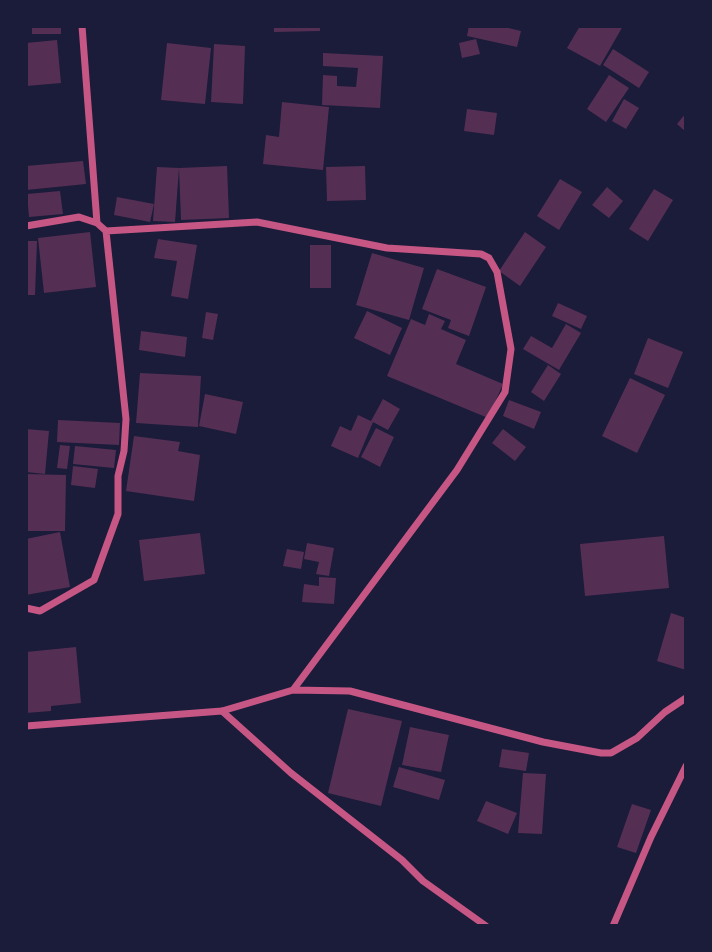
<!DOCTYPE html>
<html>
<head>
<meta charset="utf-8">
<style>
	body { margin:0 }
	#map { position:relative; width:712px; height:952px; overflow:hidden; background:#1b1b3a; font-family:"Open Sans",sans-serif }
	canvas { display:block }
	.frame { position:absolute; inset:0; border:28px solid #1b1b3a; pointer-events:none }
</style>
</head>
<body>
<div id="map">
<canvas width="712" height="952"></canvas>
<div class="frame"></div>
</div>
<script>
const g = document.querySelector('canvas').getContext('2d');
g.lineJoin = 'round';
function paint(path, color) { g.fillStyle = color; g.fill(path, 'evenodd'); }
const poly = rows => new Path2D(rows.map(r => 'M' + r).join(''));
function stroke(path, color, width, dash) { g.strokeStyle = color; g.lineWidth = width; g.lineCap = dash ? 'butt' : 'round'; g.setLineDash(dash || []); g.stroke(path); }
const building = poly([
	[32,26,61,26,61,34,32,34],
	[274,26,320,26,320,31,274,32],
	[469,26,500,26,521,31,517,47,467,36],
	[580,26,623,26,600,66,567,48],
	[476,39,480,54,462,58,459,43],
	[57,40,61,83,26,86,26,43],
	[167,43,211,48,205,104,161,100],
	[214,44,245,46,243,104,211,102],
	[613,49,649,72,639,88,603,65],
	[323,53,383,56,380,108,322,105,323,75,337,76,337,86,356,87,358,68,323,66],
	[609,75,629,88,606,122,587,109],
	[624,99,639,108,626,129,612,121],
	[282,102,329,107,323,170,263,164,266,135,279,137],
	[467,109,497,113,494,135,464,131],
	[686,113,686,132,677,124],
	[83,161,86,184,26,190,26,166],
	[227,166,229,218,181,220,179,168],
	[365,166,366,200,327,201,326,167],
	[157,167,179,168,175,222,153,221],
	[560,179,582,192,559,230,537,216],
	[607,187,623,201,609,218,592,205],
	[654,189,673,200,648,241,629,229],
	[60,191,63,214,29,217,27,194],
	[117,197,154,204,150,222,114,215],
	[90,232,96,287,44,293,38,238],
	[525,232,546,247,520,286,499,271],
	[158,239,197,245,188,299,171,296,177,261,154,258],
	[26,241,37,241,35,295,26,295],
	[310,245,331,245,331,288,310,288],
	[372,253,424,268,409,320,356,305],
	[437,269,486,287,469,336,448,328,451,320,422,309],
	[558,303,587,316,581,329,552,316],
	[367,311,402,328,390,355,354,338],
	[206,312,218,314,213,340,202,338],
	[429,314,445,321,441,329,466,340,456,364,503,384,488,418,387,376,411,319,425,325],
	[566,324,581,333,559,370,523,349,531,336,552,348],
	[141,331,187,337,185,357,139,350],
	[648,338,683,352,668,388,634,374],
	[548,365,561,374,544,401,531,392],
	[140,373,201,376,198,427,136,423],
	[630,378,665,395,637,453,602,436],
	[205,394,243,402,236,434,199,426],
	[383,399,400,409,388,430,371,421],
	[509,400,541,412,534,429,503,416],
	[358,415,373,422,358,458,331,446,340,426,351,431],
	[58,420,120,423,119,445,57,442],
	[376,428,394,437,380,467,361,457],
	[26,429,49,431,45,474,26,472],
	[503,429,526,447,515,461,492,443],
	[134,436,180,442,178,451,200,455,194,501,126,491],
	[60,445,70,446,67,469,57,468],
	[75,446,116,450,114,468,73,464],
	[73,466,98,469,95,488,71,485],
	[26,474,66,475,65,531,26,531],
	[60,532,70,587,26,595,26,539],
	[200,533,205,574,144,581,139,540],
	[664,536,669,588,585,596,580,544],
	[307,543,334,548,329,576,316,574,319,562,304,559],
	[287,549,304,552,301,569,283,566],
	[319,577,336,578,334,604,302,602,304,584,319,586],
	[671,613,686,618,686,670,657,661],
	[76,647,81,703,51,706,51,711,26,713,26,652],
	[348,709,402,721,381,806,328,793],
	[410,727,449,735,441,772,402,765],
	[502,749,529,753,526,771,499,767],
	[399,767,445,780,439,800,393,787],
	[523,773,546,774,542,834,518,833],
	[486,801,517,813,508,834,477,821],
	[632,804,651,810,636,853,617,847]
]);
const minor = poly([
	[82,26,97,223],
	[26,226,79,217,97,223,106,231,126,419,124,451,118,476,118,514,94,580,40,611,26,608],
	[106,231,257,222,387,248,481,254,489,258,497,272,511,349,505,392,457,470,293,690],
	[222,711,291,773,402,860,423,881,486,926],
	[26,726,222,711,293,690,350,691,543,742,601,753,611,753,637,738,665,712,686,698],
	[613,926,651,837,686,766]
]);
paint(building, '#542f53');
stroke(minor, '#c65784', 7);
</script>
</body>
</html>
